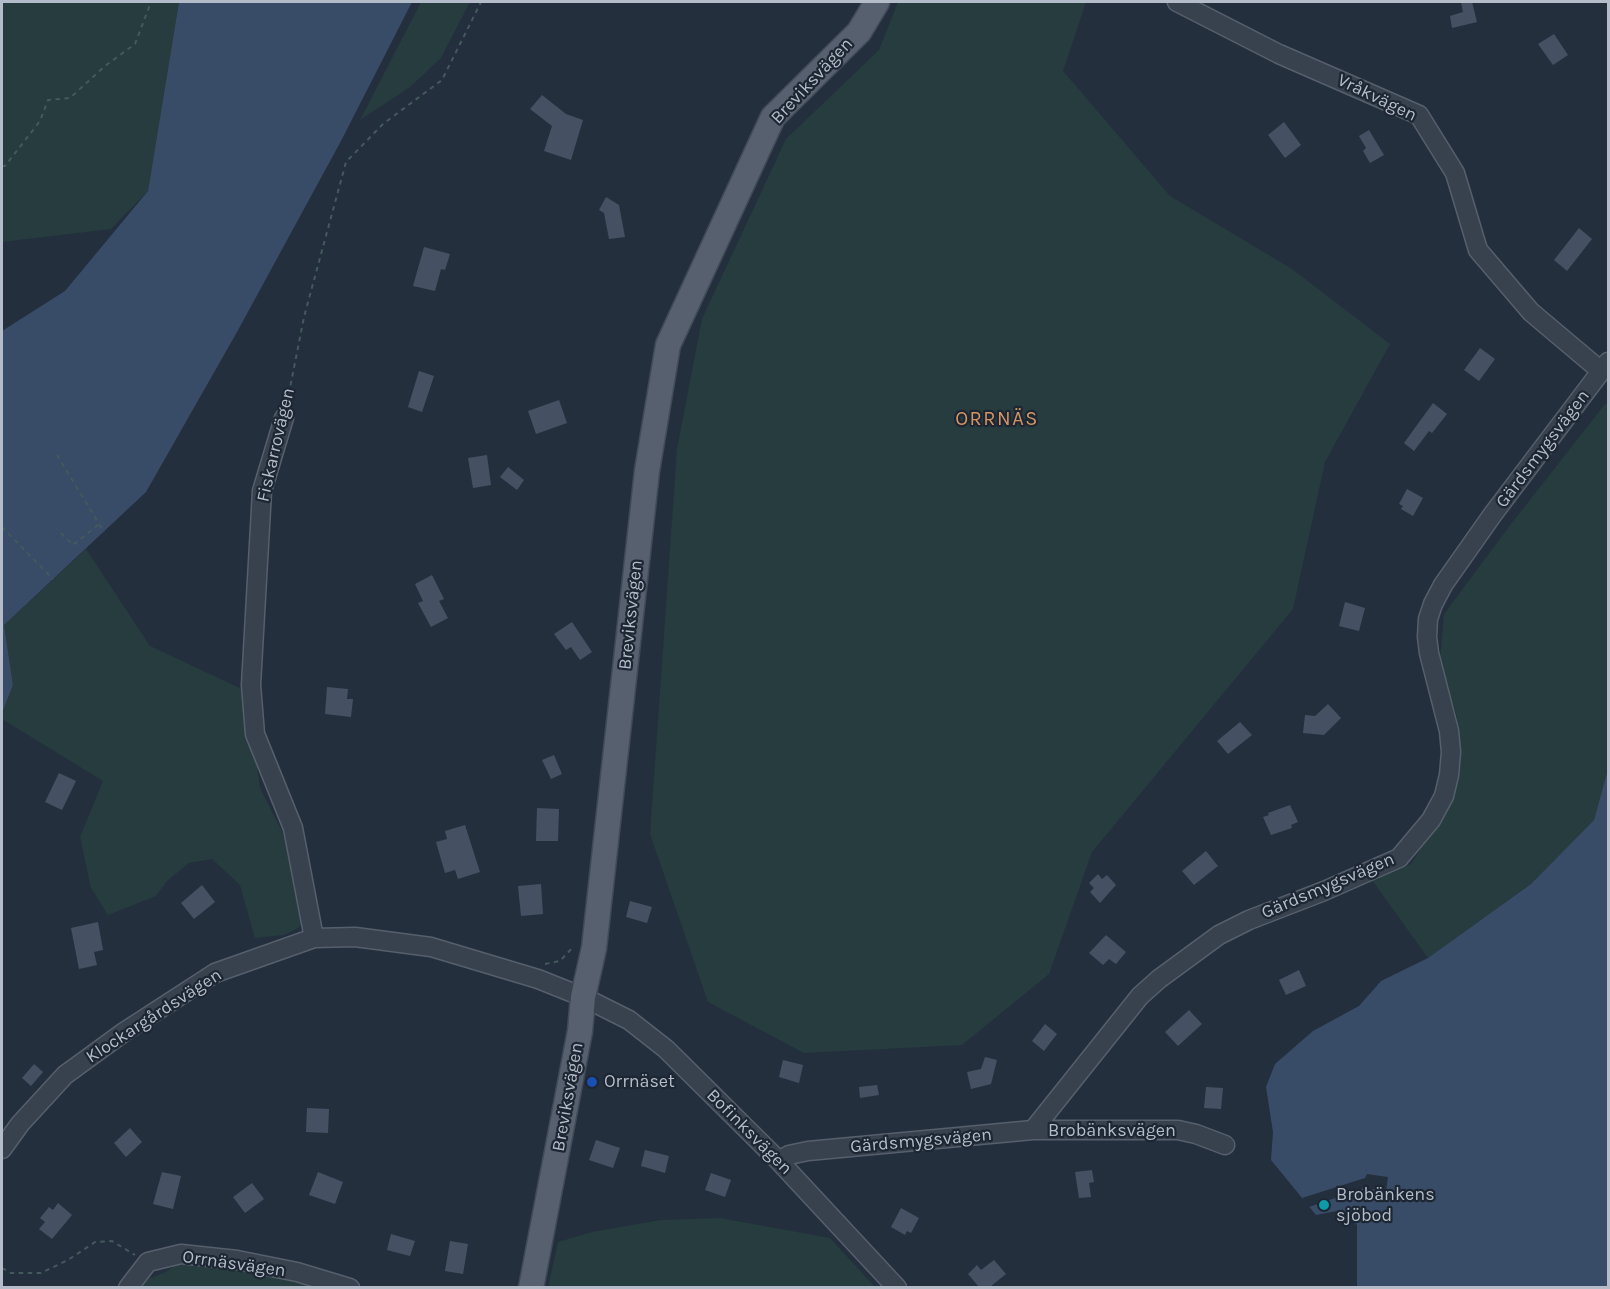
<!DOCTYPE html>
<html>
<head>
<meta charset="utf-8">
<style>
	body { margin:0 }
	#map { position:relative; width:1610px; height:1289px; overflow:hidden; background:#242f3e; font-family:Karla,sans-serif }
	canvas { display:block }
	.frame { position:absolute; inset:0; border:3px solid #b4bcc9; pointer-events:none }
</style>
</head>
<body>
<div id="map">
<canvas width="1610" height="1289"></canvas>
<div class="frame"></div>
</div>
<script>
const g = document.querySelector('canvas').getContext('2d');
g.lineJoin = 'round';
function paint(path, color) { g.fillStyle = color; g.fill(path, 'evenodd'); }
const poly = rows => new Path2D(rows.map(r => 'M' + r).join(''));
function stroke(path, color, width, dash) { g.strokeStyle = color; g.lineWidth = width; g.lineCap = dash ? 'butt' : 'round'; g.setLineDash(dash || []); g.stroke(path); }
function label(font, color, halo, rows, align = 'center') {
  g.font = font + ' Karla,sans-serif'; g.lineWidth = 4.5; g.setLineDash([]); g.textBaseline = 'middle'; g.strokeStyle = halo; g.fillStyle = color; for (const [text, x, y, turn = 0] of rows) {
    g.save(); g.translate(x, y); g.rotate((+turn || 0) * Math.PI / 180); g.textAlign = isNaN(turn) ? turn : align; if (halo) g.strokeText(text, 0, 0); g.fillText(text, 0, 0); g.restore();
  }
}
const green = poly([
	[2,2,179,2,148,191,111,229,2,242],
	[421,2,470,2,441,58,410,87,360,120],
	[898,2,1086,2,1063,71,1170,196,1292,269,1390,344,1325,462,1293,609,1092,852,1049,974,962,1045,804,1053,708,1002,650,834,677,449,702,319,786,139,879,50],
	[1606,403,1608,407,1608,769,1594,820,1531,884,1428,958,1372,880,1411,864,1454,794,1459,758,1457,717,1440,662,1444,614,1511,524],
	[86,549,150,646,246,691,260,788,290,847,307,919,298,928,284,935,255,938,240,885,212,859,189,863,167,881,156,896,108,915,91,888,80,837,103,781,2,719,2,713,13,685,4,625],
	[720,1218,830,1238,875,1287,548,1287,558,1242,592,1232,661,1220],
	[182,1260,306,1283,311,1287,138,1288,141,1282,166,1272]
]);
const water = poly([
	[179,2,412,2,341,141,237,332,146,492,4,625,13,685,2,713,2,331,65,291,148,191],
	[1608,769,1608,1287,1357,1287,1357,1225,1342,1210,1316,1215,1271,1160,1273,1132,1266,1087,1275,1064,1313,1031,1359,1006,1381,981,1428,958,1531,884,1594,820]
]);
const pier = poly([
	[1367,1174,1388,1177,1386,1191,1364,1188,1309,1207,1302,1198,1365,1178]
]);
const building = poly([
	[1461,2,1472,2,1477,22,1452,28,1450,16,1463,12],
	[1554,34,1568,55,1553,65,1538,44],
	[542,95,566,114,583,120,571,160,544,151,552,126,530,109],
	[1284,122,1301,145,1285,158,1268,135],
	[1369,130,1384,155,1370,163,1363,151,1366,148,1359,136],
	[606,197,619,205,625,237,609,239,604,213,599,210],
	[1579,228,1592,239,1567,271,1554,260],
	[424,247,450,254,445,270,441,269,435,291,413,286],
	[1480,348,1495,359,1479,381,1464,370],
	[419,371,434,376,422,412,408,407],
	[559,400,567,423,536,434,528,411],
	[1433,403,1447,414,1432,433,1429,431,1414,451,1404,443],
	[487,455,491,485,473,488,468,458],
	[508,467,524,480,517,490,500,477],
	[1407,489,1423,498,1413,516,1401,509,1403,506,1399,504],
	[432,575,444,599,439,601,448,618,431,627,418,603,423,601,415,584],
	[1345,602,1365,608,1359,631,1339,626],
	[572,622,592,652,580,660,571,647,566,650,554,634],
	[327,687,348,689,347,699,353,699,351,717,325,714],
	[1328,704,1341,718,1324,735,1303,733,1305,715,1315,716],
	[1240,722,1252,735,1228,754,1217,741],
	[554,755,562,774,551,779,542,760],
	[59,773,76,781,62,810,45,802],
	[1290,805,1298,822,1291,825,1292,828,1271,835,1263,817,1269,815,1268,813],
	[537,808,559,809,558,841,536,841],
	[465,825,480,872,458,879,455,870,445,873,436,842,447,839,445,831],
	[1206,851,1218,866,1194,885,1182,871],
	[1098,874,1102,879,1107,875,1116,885,1100,903,1090,892,1094,888,1089,883],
	[541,884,543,914,521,916,518,886],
	[202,885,215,902,194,919,181,903],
	[630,901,652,907,647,923,626,917],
	[98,922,103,950,94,952,97,965,79,969,71,928],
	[1106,935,1126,952,1116,964,1109,959,1103,965,1089,953],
	[1299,970,1306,986,1286,995,1279,980],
	[1189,1010,1202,1024,1178,1046,1165,1032],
	[1045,1024,1057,1034,1044,1051,1032,1041],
	[985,1057,997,1060,991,1084,971,1089,967,1072,981,1069],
	[783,1060,803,1065,799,1083,779,1077],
	[34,1064,43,1072,31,1086,22,1078],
	[877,1085,879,1095,860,1098,859,1087],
	[1206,1087,1223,1088,1221,1109,1204,1108],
	[307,1108,329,1109,328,1133,306,1132],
	[130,1128,142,1142,126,1157,114,1143],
	[596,1140,620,1148,613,1168,589,1160],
	[645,1150,669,1156,665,1173,641,1166],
	[1092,1170,1094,1182,1089,1183,1091,1197,1079,1198,1075,1172],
	[162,1172,181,1176,173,1209,153,1204],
	[318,1172,343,1182,335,1204,309,1195],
	[711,1173,731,1180,725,1197,705,1190],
	[252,1183,264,1199,245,1213,233,1197],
	[58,1203,72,1215,52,1239,39,1229,45,1222,40,1218,49,1207,53,1210],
	[901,1208,919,1218,911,1233,907,1231,905,1235,891,1227],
	[391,1234,415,1241,410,1256,387,1250],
	[450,1241,468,1244,463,1274,445,1271],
	[994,1260,1006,1274,990,1287,979,1287,968,1274,977,1265,981,1270]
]);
const path = poly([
	[2,166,5,166,40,121,48,100,70,98,105,66,135,44,151,2],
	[287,403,304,317,346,162,383,124,442,80,481,2],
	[57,455,104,532],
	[2,527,53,579],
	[61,533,73,545,99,524],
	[545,964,560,961,574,946],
	[2,1268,11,1273,41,1273,68,1260,95,1242,112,1241,135,1255]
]);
const minor = poly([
	[1177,2,1279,54,1419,115,1455,173,1478,250,1531,312,1601,371],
	[284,418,262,491,251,685,255,734,293,828,314,938],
	[1033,1130,1178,1130,1196,1134,1225,1145],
	[2,1149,20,1124,65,1075,124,1032,215,973,314,938,355,937,431,947,538,979,583,997,629,1020,666,1049,779,1161,897,1288],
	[779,1161,789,1155,808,1151,1033,1130,1140,996,1159,979,1219,935,1249,920,1324,891,1399,858,1431,820,1444,796,1449,775,1451,752,1449,731,1429,653,1427,637,1428,619,1433,604,1443,585,1493,514,1608,362],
	[128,1288,148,1262,181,1254,237,1260,297,1272,350,1288]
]);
const major = poly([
	[531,1288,580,1031,583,997,594,948,647,471,668,345,773,117,859,32,877,2]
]);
const markers = [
	[592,1082,6,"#1a4fb4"],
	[1324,1205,6,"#0f9aa8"]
];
const streetNames = [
	["Breviksvägen",812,81,-47],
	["Vråkvägen",1377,98,26],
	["Fiskarrovägen",276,445,-77],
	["Gärdsmygsvägen",1543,449,-53],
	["Breviksvägen",631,615,-84],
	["Gärdsmygsvägen",1328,886,-23],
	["Klockargårdsvägen",154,1016,-33],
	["Breviksvägen",568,1097,-80],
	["Brobänksvägen",1112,1131],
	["Bofinksvägen",749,1132,45],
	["Gärdsmygsvägen",921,1141,-5],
	["Orrnäsvägen",234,1264,8]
];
const poiNames = [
	["Orrnäset",604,1082],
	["Brobänkens",1336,1195],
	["sjöbod",1336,1216]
];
const neighbourhoodNames = [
	["ORRNÄS",997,419]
];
paint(green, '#263c3f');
paint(water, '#394c67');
paint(pier, '#242f3e');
paint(building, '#455162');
stroke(minor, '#565f6c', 21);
stroke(major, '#414a57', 27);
stroke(path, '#44595c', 2, [4.5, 4.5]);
stroke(minor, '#38414e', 18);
stroke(major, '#56606e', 24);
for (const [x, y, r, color] of markers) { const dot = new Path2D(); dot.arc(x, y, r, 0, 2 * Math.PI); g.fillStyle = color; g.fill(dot); stroke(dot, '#1d2633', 2); }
label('18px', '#b4bcc9', '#1d2633', streetNames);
label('18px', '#b4bcc9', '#1d2633', poiNames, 'left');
g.letterSpacing = '1.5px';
label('20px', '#d59563', '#1d2633', neighbourhoodNames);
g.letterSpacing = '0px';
</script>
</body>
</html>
